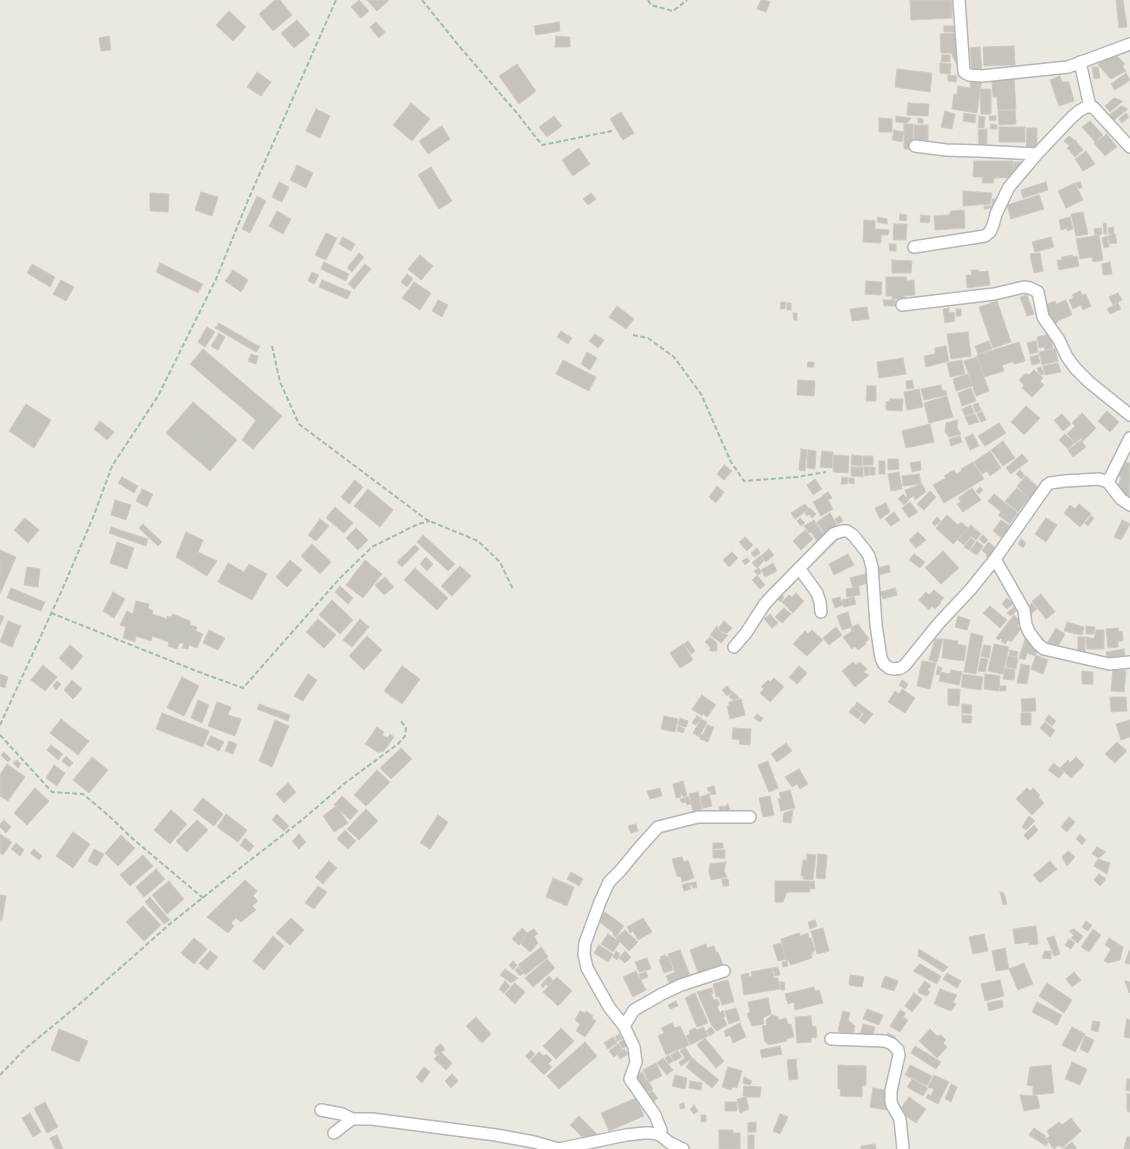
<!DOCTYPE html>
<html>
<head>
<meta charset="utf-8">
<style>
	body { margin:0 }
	canvas { display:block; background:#ebe8e0 }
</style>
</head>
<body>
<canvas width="1130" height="1149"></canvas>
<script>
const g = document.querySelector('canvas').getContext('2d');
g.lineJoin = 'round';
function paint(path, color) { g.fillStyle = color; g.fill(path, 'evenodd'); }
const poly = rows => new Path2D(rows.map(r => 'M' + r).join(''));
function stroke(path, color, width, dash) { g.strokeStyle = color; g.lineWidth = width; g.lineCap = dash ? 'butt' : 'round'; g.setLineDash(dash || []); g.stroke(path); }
const building = poly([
	[275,0,280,0,292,15,273,31,259,14,275,0],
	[359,0,369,11,361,18,351,7,359,0],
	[367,0,389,0,377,11,367,0],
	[761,0,765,0,770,2,766,12,757,9,761,0],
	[910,0,952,0,952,18,911,20,910,0],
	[1116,0,1123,0,1127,27,1119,28,1116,0],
	[229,11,246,27,233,41,216,25,229,11],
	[297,20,310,35,294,48,281,33,297,20],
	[376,22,385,32,379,38,370,27,376,22],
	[559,22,560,31,536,35,534,26,559,22],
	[944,26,960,26,960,32,944,32,944,26],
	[959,33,960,61,956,63,951,53,941,53,940,34,959,33],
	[109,36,111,50,101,51,99,38,109,36],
	[556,36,570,37,570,47,555,47,556,36],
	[1014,46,1015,65,984,66,983,47,1014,46],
	[980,47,982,72,972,72,970,48,980,47],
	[1109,54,1114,58,1117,56,1125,64,1122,66,1126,71,1111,79,1098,65,1109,54],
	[942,55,950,55,950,62,941,62,942,55],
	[940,63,951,64,950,74,940,73,940,63],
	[517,64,536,91,519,104,499,76,517,64],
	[1092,67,1098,67,1100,78,1094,79,1092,67],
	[897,69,932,73,930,92,895,87,897,69],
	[257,72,271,82,261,96,247,87,257,72],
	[1126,73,1130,80,1115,90,1111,84,1126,73],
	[948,75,957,76,956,82,948,81,948,75],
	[1060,76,1062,82,1069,82,1074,101,1059,106,1050,80,1060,76],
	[971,78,982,79,977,113,952,109,954,94,957,94,958,86,970,88,971,78],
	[1014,79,1016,109,998,110,997,97,993,97,992,81,1014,79],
	[980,89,991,89,991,114,981,114,980,89],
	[1114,98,1123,101,1110,112,1105,106,1114,98],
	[411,103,430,119,412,141,393,125,411,103],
	[908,103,929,104,928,116,907,115,908,103],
	[1121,106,1128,109,1114,120,1109,115,1121,106],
	[316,109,330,116,320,138,306,131,316,109],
	[1015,110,1016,124,999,125,998,111,1015,110],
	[945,111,955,114,952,129,941,127,945,111],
	[621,112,634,133,623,140,610,119,621,112],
	[964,113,976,115,975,123,963,121,964,113],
	[1126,113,1129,117,1122,123,1119,119,1126,113],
	[554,116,562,126,547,137,539,127,554,116],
	[896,116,911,118,907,123,896,122,896,116],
	[979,116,985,117,984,128,978,128,979,116],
	[989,116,996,116,996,120,990,121,989,116],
	[879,118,892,119,892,132,879,132,879,118],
	[918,118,923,119,923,123,918,123,918,118],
	[1090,121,1103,135,1095,142,1082,127,1090,121],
	[904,124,913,124,913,149,904,149,904,124],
	[991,124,997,125,997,129,990,129,991,124],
	[914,125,928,125,928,140,914,140,914,125],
	[442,126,450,139,428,154,419,141,442,126],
	[999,127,1025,127,1025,142,999,142,999,127],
	[1027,128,1037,128,1037,152,1026,151,1027,128],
	[987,129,987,147,979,147,978,130,987,129],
	[894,130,904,132,902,142,892,140,894,130],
	[1107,134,1117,147,1105,156,1094,143,1107,134],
	[1069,136,1074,140,1069,145,1064,141,1069,136],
	[1075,140,1083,150,1075,157,1067,148,1075,140],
	[579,148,590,164,573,176,562,160,579,148],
	[1086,151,1095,164,1083,171,1075,159,1086,151],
	[974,161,1013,161,1014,177,994,178,993,183,982,183,983,177,973,177,974,161],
	[1014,162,1021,162,1021,172,1014,172,1014,162],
	[297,165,313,173,306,188,290,180,297,165],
	[431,167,452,201,439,209,418,175,431,167],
	[279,182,289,187,282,202,272,197,279,182],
	[1046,182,1048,190,1023,198,1021,190,1046,182],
	[1080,182,1082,187,1079,189,1076,183,1080,182],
	[1075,183,1083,200,1066,208,1058,191,1075,183],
	[963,191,992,193,990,204,963,206,963,191],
	[201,192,218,197,212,216,195,210,201,192],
	[150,193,169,194,168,212,150,211,150,193],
	[591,193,596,199,588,205,583,199,591,193],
	[1039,195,1044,209,1011,219,1007,205,1039,195],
	[257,196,266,201,250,233,242,229,257,196],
	[992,199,1001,199,997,208,984,209,984,206,992,206,992,199],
	[964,210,965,228,935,230,934,216,949,215,951,211,964,210],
	[277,211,291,219,283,234,269,226,277,211],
	[1083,212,1088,234,1076,236,1071,214,1083,212],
	[900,214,907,215,906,221,899,220,900,214],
	[921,215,930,216,929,223,920,222,921,215],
	[878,217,887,219,887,224,877,222,878,217],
	[1070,217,1073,229,1067,231,1067,228,1061,230,1059,220,1070,217],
	[864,220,875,221,875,229,889,230,888,235,881,235,881,243,863,242,864,220],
	[1106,223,1107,234,1104,234,1103,224,1106,223],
	[894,224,907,224,906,240,893,240,894,224],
	[1113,227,1114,234,1109,234,1108,228,1113,227],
	[1101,228,1102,234,1095,235,1094,229,1101,228],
	[326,233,337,238,326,260,315,255,326,233],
	[1115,234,1117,243,1110,244,1108,236,1115,234],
	[1099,235,1103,260,1093,262,1092,257,1080,259,1076,239,1099,235],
	[1107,236,1109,247,1104,248,1102,238,1107,236],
	[343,237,355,244,351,251,339,244,343,237],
	[1051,237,1054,247,1035,252,1032,242,1051,237],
	[889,244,896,244,896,251,890,251,889,244],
	[359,253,364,257,352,272,347,268,359,253],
	[1040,253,1043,271,1034,273,1030,254,1040,253],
	[420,255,433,266,421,280,408,269,420,255],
	[1072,255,1072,257,1077,256,1079,266,1059,270,1057,260,1061,260,1062,257,1072,255],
	[892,260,912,261,911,273,892,273,892,260],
	[324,262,349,274,346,281,321,269,324,262],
	[1110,262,1112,274,1103,275,1102,264,1110,262],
	[160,263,203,284,198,293,156,272,160,263],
	[32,264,55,277,50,287,27,273,32,264],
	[365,264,371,269,354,289,348,284,365,264],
	[233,270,248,280,241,292,225,281,233,270],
	[971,270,978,270,979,272,988,271,990,285,967,288,966,275,972,275,971,270],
	[312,272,319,275,314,284,308,281,312,272],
	[407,274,413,279,407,287,401,282,407,274],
	[886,277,906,277,907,281,914,280,915,295,905,296,904,299,892,299,892,296,886,296,886,277],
	[61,280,74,287,66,301,53,294,61,280],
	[322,280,351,292,347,299,319,287,322,280],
	[866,281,882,282,881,295,865,294,866,281],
	[414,282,431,293,420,310,402,298,414,282],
	[1080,291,1082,295,1086,294,1091,306,1083,310,1081,305,1073,309,1069,300,1074,298,1072,295,1080,291],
	[1118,293,1122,300,1113,305,1109,297,1118,293],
	[1027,295,1034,314,1027,316,1020,297,1027,295],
	[438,300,448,305,442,317,432,311,438,300],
	[883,300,895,300,895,306,884,306,883,300],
	[1066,300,1072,315,1057,321,1058,322,1050,326,1042,306,1055,301,1056,304,1066,300],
	[997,301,1011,342,993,348,979,307,997,301],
	[781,302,786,302,785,309,780,309,781,302],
	[787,303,791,303,791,310,787,310,787,303],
	[1118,303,1121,309,1110,314,1107,309,1118,303],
	[617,306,634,319,626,329,609,317,617,306],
	[867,307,869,319,852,321,850,309,867,307],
	[949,308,949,313,954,312,955,321,945,323,943,309,949,308],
	[956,309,961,309,961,316,956,316,956,309],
	[793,313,797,313,797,320,794,320,793,313],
	[219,323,260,347,256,352,215,328,219,323],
	[207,327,215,332,205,347,198,342,207,327],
	[561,331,572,338,568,344,557,337,561,331],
	[968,332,971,356,951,359,947,334,968,332],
	[219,333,225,337,218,350,211,346,219,333],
	[595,334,604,340,598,348,589,341,595,334],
	[1050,334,1053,348,1045,350,1044,347,1039,348,1037,337,1050,334],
	[989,341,992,349,978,354,975,346,989,341],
	[1036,341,1038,352,1030,354,1027,343,1036,341],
	[1019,342,1025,361,1015,364,1012,362,1002,365,1004,371,984,377,977,355,1019,342],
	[946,346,949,361,926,367,924,356,935,354,935,348,946,346],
	[203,349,282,416,253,449,242,440,256,420,190,364,203,349],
	[1055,349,1058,361,1042,365,1039,352,1055,349],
	[587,352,597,358,590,370,581,364,587,352],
	[251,354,258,356,256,364,248,361,251,354],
	[1038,355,1040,363,1032,365,1030,357,1038,355],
	[977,357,989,391,976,396,964,361,977,357],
	[903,358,906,374,879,378,877,362,903,358],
	[563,360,596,377,589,391,556,374,563,360],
	[962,360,965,374,950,377,947,363,962,360],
	[808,362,814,362,814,367,807,367,808,362],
	[1058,363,1061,372,1045,375,1043,366,1058,363],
	[1041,367,1044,374,1040,375,1037,368,1041,367],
	[1034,370,1043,378,1040,381,1044,385,1032,397,1022,388,1024,385,1019,380,1026,373,1029,375,1034,370],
	[968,374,972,386,956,391,953,379,968,374],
	[798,380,815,381,814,396,797,395,798,380],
	[912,380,914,388,907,389,906,381,912,380],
	[941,385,942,390,946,391,947,395,924,400,921,389,941,385],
	[867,386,876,386,876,401,866,401,867,386],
	[971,388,976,401,962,406,958,393,971,388],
	[919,389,923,407,907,410,904,392,919,389],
	[947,396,953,417,929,423,924,403,947,396],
	[890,399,903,399,902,411,886,410,886,402,889,401,890,399],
	[193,402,237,440,210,471,166,433,193,402],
	[978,403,981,410,976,413,973,405,978,403],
	[26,404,51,420,34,448,9,431,26,404],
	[971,405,974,413,965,416,962,409,971,405],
	[1026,406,1040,418,1024,435,1011,422,1026,406],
	[982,411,986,420,981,422,977,414,982,411],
	[1107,411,1119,422,1110,432,1098,421,1107,411],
	[1082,413,1096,428,1083,441,1081,438,1075,443,1067,434,1075,426,1072,423,1082,413],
	[975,414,979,422,969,425,965,417,975,414],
	[1062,414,1071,424,1063,431,1054,420,1062,414],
	[958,420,957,428,961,434,949,437,945,432,946,423,958,420],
	[100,421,114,432,107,440,94,429,100,421],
	[999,423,1006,433,985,446,978,436,999,423],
	[930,424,934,442,906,448,902,431,930,424],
	[973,434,979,446,970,450,965,438,973,434],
	[1065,434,1074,443,1068,449,1059,440,1065,434],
	[960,436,962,442,951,446,949,439,960,436],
	[1081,440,1086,447,1073,457,1068,450,1081,440],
	[1003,441,1015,458,1003,466,991,450,1003,441],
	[801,449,807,450,805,471,799,470,801,449],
	[808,450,816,451,815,469,807,468,808,450],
	[822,451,833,452,832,468,820,467,822,451],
	[990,451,1001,468,990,476,987,471,982,474,974,462,990,451],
	[1022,454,1028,461,1011,474,1006,468,1022,454],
	[834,455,849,456,848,473,833,472,834,455],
	[852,455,862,456,862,466,851,465,852,455],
	[863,456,873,456,873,465,863,465,863,456],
	[888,459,898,459,899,469,888,470,888,459],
	[879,461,885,461,885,474,879,474,879,461],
	[920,461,921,470,912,472,910,463,920,461],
	[973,462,984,479,944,503,933,485,946,478,944,476,954,470,956,474,962,471,961,469,973,462],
	[1125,462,1130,463,1129,498,1117,491,1116,486,1119,483,1121,477,1118,476,1125,462],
	[724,465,732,471,724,480,717,474,724,465],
	[851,467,863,467,863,477,851,476,851,467],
	[864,467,869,467,869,475,865,476,864,467],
	[870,467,875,467,875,475,870,475,870,467],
	[1020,470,1025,476,1021,479,1016,474,1020,470],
	[899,472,902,489,891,491,888,474,899,472],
	[919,474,921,484,903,486,902,476,919,474],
	[1026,476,1040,489,1030,499,1017,486,1026,476],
	[122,477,138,486,134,493,118,483,122,477],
	[842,477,848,478,847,484,841,484,842,477],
	[849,478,854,478,854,484,849,483,849,478],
	[815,479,822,489,813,495,807,485,815,479],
	[355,480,363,487,349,504,341,497,355,480],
	[922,484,926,492,915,500,914,496,908,499,905,490,922,484],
	[717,486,724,492,716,503,709,497,717,486],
	[980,487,983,490,979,494,976,491,980,487],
	[972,488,981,500,963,512,957,504,961,502,958,498,972,488],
	[1017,488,1029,498,1018,512,1005,501,1017,488],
	[142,489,153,494,147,507,136,501,142,489],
	[368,489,393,510,380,527,354,506,368,489],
	[930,491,936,497,924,510,917,504,930,491],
	[828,492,832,498,828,500,833,509,821,516,813,502,822,497,823,495,828,492],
	[903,494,909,500,904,505,898,499,903,494],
	[994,494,1018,513,1010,524,998,515,1001,512,988,501,994,494],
	[115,500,131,505,126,520,111,515,115,500],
	[910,502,918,512,909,518,902,508,910,502],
	[886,503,890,512,880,519,875,508,886,503],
	[805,504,809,509,795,519,791,513,805,504],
	[1079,504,1091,514,1080,527,1064,513,1070,505,1075,509,1079,504],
	[335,507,353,523,344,533,326,518,335,507],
	[810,508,816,514,812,518,809,514,807,516,805,513,810,508],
	[894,512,900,520,891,526,885,519,894,512],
	[830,513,839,528,826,536,817,522,830,513],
	[947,515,958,525,961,522,968,528,953,544,936,528,947,515],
	[840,516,843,521,838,524,835,519,840,516],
	[1091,516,1094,518,1088,526,1085,523,1091,516],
	[937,517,941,521,935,526,932,523,937,517],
	[25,518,39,530,28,543,14,530,25,518],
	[800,518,805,523,801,526,797,521,800,518],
	[1046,518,1057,525,1046,542,1035,534,1046,518],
	[320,519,329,526,316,541,308,535,320,519],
	[814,520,825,536,817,541,811,532,809,533,804,526,814,520],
	[1001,520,1010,526,1002,538,993,531,1001,520],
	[1122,520,1130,524,1121,540,1114,537,1122,520],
	[143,524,162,542,158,546,139,528,143,524],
	[971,525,981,534,976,540,971,536,964,545,958,540,971,525],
	[111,527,148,539,146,546,109,533,111,527],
	[356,528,368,540,358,550,346,538,356,528],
	[805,530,813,539,801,550,793,541,805,530],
	[186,532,203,540,198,552,217,561,207,576,176,557,186,532],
	[918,532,926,540,916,548,909,540,918,532],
	[423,535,455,564,448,571,417,542,423,535],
	[983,535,988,540,984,544,979,539,983,535],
	[745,537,753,545,747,551,739,542,745,537],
	[971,538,975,541,969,550,964,547,971,538],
	[1021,539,1026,543,1023,548,1018,544,1021,539],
	[977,541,983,546,977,555,970,551,977,541],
	[117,542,134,548,127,569,110,563,117,542],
	[989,542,996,549,988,558,986,556,987,555,982,550,989,542],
	[312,544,331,562,320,574,301,556,312,544],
	[415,545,419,549,402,567,397,562,415,545],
	[757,548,760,553,754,557,751,553,757,548],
	[769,549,774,555,766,562,761,556,769,549],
	[0,550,16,557,0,594,0,550],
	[943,551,959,568,941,584,925,568,943,551],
	[732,552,738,558,729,567,723,560,732,552],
	[848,554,854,565,834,575,829,564,848,554],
	[914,554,925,562,920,568,909,560,914,554],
	[760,556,764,561,757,568,752,563,760,556],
	[426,557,433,564,427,571,420,564,426,557],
	[747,558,750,561,745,565,742,561,747,558],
	[290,560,302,570,287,587,276,577,290,560],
	[365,560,382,574,363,598,346,585,365,560],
	[228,563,244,572,249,564,267,574,252,600,218,582,228,563],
	[773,563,777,571,765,577,761,570,773,563],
	[889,565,890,572,879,575,877,568,889,565],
	[460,566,471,576,452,596,441,586,460,566],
	[27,567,40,569,38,587,24,585,27,567],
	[415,568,448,598,437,610,404,580,415,568],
	[759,568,761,573,758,575,754,571,759,568],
	[865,574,868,583,853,588,850,578,865,574],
	[757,575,765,585,760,589,752,580,757,575],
	[385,577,394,587,384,595,375,585,385,577],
	[340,586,353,598,348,604,335,592,340,586],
	[859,587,860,595,847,597,846,589,859,587],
	[11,588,45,602,41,611,7,598,11,588],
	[895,588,897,595,883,599,880,592,895,588],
	[934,590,944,598,940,602,941,603,935,609,932,606,929,610,919,600,926,592,929,595,934,590],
	[113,592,125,599,114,618,103,611,113,592],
	[796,593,804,601,793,613,782,602,789,595,792,597,796,593],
	[781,594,784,597,781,602,777,599,781,594],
	[1041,594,1055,612,1046,619,1032,601,1041,594],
	[840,597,843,605,835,608,832,599,840,597],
	[854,597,856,604,844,607,842,600,854,597],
	[1007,598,1013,604,1007,609,1002,604,1007,598],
	[332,600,353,620,340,634,319,615,332,600],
	[136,601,149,604,148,608,153,611,152,614,167,619,167,616,171,617,173,614,190,621,190,625,197,627,196,631,203,634,197,648,189,645,188,649,182,648,184,643,179,643,177,649,168,646,169,642,152,636,151,641,136,636,135,642,123,638,126,627,120,625,127,611,133,614,136,601],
	[1032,603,1037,609,1031,614,1026,608,1032,603],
	[990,606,1007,620,1000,628,983,613,990,606],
	[1014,607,1017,610,1011,616,1007,613,1014,607],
	[784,608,791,614,782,623,775,617,784,608],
	[848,612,852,627,842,630,837,616,848,612],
	[770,614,778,623,772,628,764,619,770,614],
	[0,615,4,617,0,626,0,615],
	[1014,615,1021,621,1017,626,1021,629,1011,642,1008,640,1005,644,1001,641,1002,639,1001,638,999,640,996,638,1014,615],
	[958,616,970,620,967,630,955,627,958,616],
	[318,619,336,635,324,648,306,632,318,619],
	[360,619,369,627,352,647,343,640,360,619],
	[8,621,21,626,12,647,0,642,8,621],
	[724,621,732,628,727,633,720,631,719,627,724,621],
	[1067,622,1084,627,1082,635,1064,631,1067,622],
	[858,624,869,639,865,643,866,644,858,650,855,646,852,649,843,637,852,631,851,628,858,624],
	[717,626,720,632,728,635,721,643,710,635,717,626],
	[1086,626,1095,627,1094,634,1086,634,1086,626],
	[836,627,842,635,829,645,823,638,836,627],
	[1056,628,1065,634,1056,650,1046,645,1056,628],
	[1118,628,1119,632,1122,631,1123,641,1118,641,1118,647,1108,648,1106,629,1118,628],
	[209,630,225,638,218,650,203,643,209,630],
	[812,630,823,640,807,656,793,644,805,631,808,634,812,630],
	[1096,630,1104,630,1104,649,1087,649,1086,637,1094,639,1096,630],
	[971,633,983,636,976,674,964,672,971,633],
	[367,636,382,650,364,670,349,656,367,636],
	[710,637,717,643,717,651,710,651,710,647,705,642,710,637],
	[1078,637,1085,637,1085,652,1078,651,1078,637],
	[935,639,943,639,937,662,929,660,935,639],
	[944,639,958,641,957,644,966,646,964,661,942,658,944,639],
	[1025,639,1031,642,1030,645,1038,648,1035,656,1027,653,1025,660,1019,658,1025,639],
	[688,641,695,651,691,654,684,644,688,641],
	[683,644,693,660,680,668,670,653,683,644],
	[994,644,1009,647,1003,674,988,671,994,644],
	[70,645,83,656,72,670,59,658,70,645],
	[984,645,991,646,989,658,981,656,984,645],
	[1124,649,1125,657,1107,660,1106,652,1124,649],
	[1010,650,1018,652,1017,657,1009,655,1010,650],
	[1036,655,1048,660,1043,674,1031,669,1036,655],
	[1008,656,1018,658,1016,669,1006,667,1008,656],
	[981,658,988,659,985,672,978,671,981,658],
	[922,661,936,663,930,689,917,686,922,661],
	[853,662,856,665,860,662,867,669,863,672,869,675,855,687,842,671,853,662],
	[1021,664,1030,666,1027,684,1017,683,1021,664],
	[43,665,57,677,45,691,31,680,43,665],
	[402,666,420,679,402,704,384,691,402,666],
	[799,666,807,673,797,684,789,677,799,666],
	[938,666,942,668,939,675,936,674,938,666],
	[1005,668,1015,670,1014,680,1003,679,1005,668],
	[1113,669,1126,671,1124,692,1111,691,1113,669],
	[951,670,962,672,959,685,939,681,941,672,950,674,951,670],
	[1082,671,1093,672,1093,684,1082,684,1082,671],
	[0,674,8,677,5,688,0,686,0,674],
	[308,674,317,680,303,701,294,696,308,674],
	[963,674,983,677,981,690,961,687,963,674],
	[985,674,1000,676,999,691,984,689,985,674],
	[182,677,199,686,184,716,167,708,182,677],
	[774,678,784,687,770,702,760,693,764,689,761,687,768,680,770,682,774,678],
	[72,680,82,689,73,699,64,690,72,680],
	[902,680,908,684,905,689,899,685,902,680],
	[57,681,61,684,56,690,53,686,57,681],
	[727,686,732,692,727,696,722,690,727,686],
	[1000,686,1006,686,1006,691,1000,691,1000,686],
	[902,689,915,698,905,713,888,702,895,691,899,694,902,689],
	[948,689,960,689,959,706,948,705,948,689],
	[733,692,739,698,733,700,729,697,733,692],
	[702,695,716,705,707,717,703,714,702,716,692,709,702,695],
	[1110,697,1126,697,1127,711,1111,712,1110,697],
	[1035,698,1036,711,1022,712,1021,699,1035,698],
	[741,699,745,715,730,719,727,706,729,706,729,702,741,699],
	[198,700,209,705,202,723,191,718,198,700],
	[217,702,231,707,228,715,241,719,235,736,208,726,217,702],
	[857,702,873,714,865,724,859,720,864,714,854,707,857,702],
	[259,704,290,715,288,721,257,709,259,704],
	[962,704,972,705,971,714,962,713,962,704],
	[853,707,862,714,858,719,849,712,853,707],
	[162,713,209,731,203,747,156,729,162,713],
	[1021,713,1031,713,1031,725,1021,725,1021,713],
	[757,714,763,718,760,722,754,718,757,714],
	[962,715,972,716,971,723,962,723,962,715],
	[1049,715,1056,721,1052,726,1045,720,1049,715],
	[664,716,678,719,675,732,661,729,664,716],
	[697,716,701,718,696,725,692,723,697,716],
	[680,718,688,721,686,727,678,725,680,718],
	[61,719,89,741,78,755,50,733,61,719],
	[701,719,707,722,699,737,693,733,701,719],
	[275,720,289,726,272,767,259,761,275,720],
	[1130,720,1130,737,1121,740,1116,724,1130,720],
	[1045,722,1055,731,1050,737,1040,728,1045,722],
	[707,725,714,727,708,742,700,739,701,734,703,735,707,725],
	[678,726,685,729,683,733,677,731,678,726],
	[377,727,384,732,382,735,388,738,390,734,394,737,383,752,381,751,379,753,365,744,377,727],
	[733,728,751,729,750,745,739,744,740,740,732,739,733,728],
	[211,736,224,742,219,751,206,744,211,736],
	[229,741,237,744,233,754,225,751,229,741],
	[1117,742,1127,751,1115,763,1105,754,1117,742],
	[786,743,792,751,777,762,771,754,786,743],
	[51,745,63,754,58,760,47,750,51,745],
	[401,748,412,759,391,779,380,768,401,748],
	[4,752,11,759,8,762,1,755,4,752],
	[66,756,73,763,69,767,62,761,66,756],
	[92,757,108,770,89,793,73,780,92,757],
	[1076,757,1084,765,1071,778,1060,768,1068,760,1070,763,1076,757],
	[17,760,21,764,18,768,13,763,17,760],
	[768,761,778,788,769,792,758,765,768,761],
	[1054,763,1064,772,1059,778,1048,770,1054,763],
	[7,764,25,777,8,801,0,796,0,775,7,764],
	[54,765,65,773,57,786,46,778,54,765],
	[799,769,808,784,800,789,797,784,792,787,785,777,799,769],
	[377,770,390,782,366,806,354,795,377,770],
	[683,781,687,796,683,797,682,794,680,795,681,797,676,798,673,784,683,781],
	[288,783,296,792,284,803,276,794,288,783],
	[714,786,716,794,711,795,710,791,708,791,707,788,714,786],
	[35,788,49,801,27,825,14,813,35,788],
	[660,788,662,796,650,799,647,791,660,788],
	[1027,788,1030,791,1033,788,1040,795,1038,797,1044,803,1032,815,1016,799,1027,788],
	[790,790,795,808,781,811,778,799,781,799,779,793,790,790],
	[698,792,702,809,693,811,689,794,698,792],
	[709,794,712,806,703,808,700,797,709,794],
	[342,796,358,811,350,820,334,805,342,796],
	[770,796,774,815,763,817,759,798,770,796],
	[688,797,691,804,687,805,686,802,682,803,680,799,688,797],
	[203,798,223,814,214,826,193,810,203,798],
	[728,804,731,813,727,814,724,807,728,804],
	[336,806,348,823,334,832,323,816,336,806],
	[723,806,725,814,720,815,719,807,723,806],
	[366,809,378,821,359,840,347,829,366,809],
	[171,810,187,824,170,844,154,830,171,810],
	[793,810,791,823,783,822,784,813,793,810],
	[226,814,247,830,238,842,217,827,226,814],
	[277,814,289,826,284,831,272,820,277,814],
	[438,815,448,822,430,849,420,843,438,815],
	[1029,816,1035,821,1026,830,1022,827,1029,816],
	[1069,817,1075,822,1067,832,1061,827,1069,817],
	[4,820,11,827,6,833,0,827,0,824,4,820],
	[197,820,208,830,187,852,176,841,197,820],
	[636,824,638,831,631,833,628,826,636,824],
	[1034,825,1038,830,1028,840,1024,835,1034,825],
	[345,830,356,841,348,849,337,839,345,830],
	[73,832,90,844,73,868,56,856,73,832],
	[0,834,12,842,3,855,0,853,0,834],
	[299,834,306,842,299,849,292,841,299,834],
	[1080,834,1086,840,1082,845,1076,839,1080,834],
	[121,835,135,848,118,866,105,853,121,835],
	[245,838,254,846,249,852,240,845,245,838],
	[16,843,24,850,20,856,11,849,16,843],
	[713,843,723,843,723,848,713,849,713,843],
	[1097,847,1106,852,1099,858,1092,854,1097,847],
	[34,849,42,856,39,860,30,853,34,849],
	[94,849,104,854,97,866,88,861,94,849],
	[713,850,725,850,725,858,713,858,713,850],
	[1068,851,1075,857,1067,866,1062,857,1068,851],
	[807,854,816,855,813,880,803,879,804,876,801,876,803,860,807,860,807,854],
	[818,854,827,855,825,879,816,878,818,854],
	[143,855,153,866,130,886,120,875,143,855],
	[682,857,684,862,688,860,694,878,682,882,681,877,677,876,672,859,682,857],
	[1098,859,1110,863,1107,874,1094,866,1098,859],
	[329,861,337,868,323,884,315,877,329,861],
	[1050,861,1057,869,1040,883,1033,875,1050,861],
	[726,862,724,871,727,877,711,880,709,872,710,864,726,862],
	[156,869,165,879,144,897,136,887,156,869],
	[571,872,583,879,579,886,567,879,571,872],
	[1099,874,1106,879,1100,886,1094,880,1099,874],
	[553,878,574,887,567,906,546,897,553,878],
	[722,879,728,879,729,886,723,886,722,879],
	[245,880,257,891,253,896,258,901,252,906,256,910,241,922,236,918,231,923,234,926,228,933,207,917,245,880],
	[169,881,184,899,167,914,152,895,169,881],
	[775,881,810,881,810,892,787,892,783,902,775,902,775,881],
	[814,881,815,889,811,889,810,882,814,881],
	[696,882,697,888,693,888,692,885,690,886,689,883,696,882],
	[688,883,691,889,684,891,682,885,688,883],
	[318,886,327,892,314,909,305,903,318,886],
	[1000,892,1004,893,1007,904,1003,905,1000,892],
	[0,895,6,896,2,920,0,920,0,895],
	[150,897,170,920,164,924,145,902,150,897],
	[143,906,161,925,144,941,126,922,143,906],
	[605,912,624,926,616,937,613,935,613,932,598,921,605,912],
	[291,918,304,930,290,945,276,933,291,918],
	[643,918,652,932,638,940,633,931,630,933,627,927,643,918],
	[815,920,817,926,810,929,808,922,815,920],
	[1086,921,1092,925,1088,931,1082,927,1086,921],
	[1036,926,1038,944,1029,945,1029,942,1015,944,1013,929,1036,926],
	[522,928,527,933,534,929,538,934,534,936,538,943,530,952,520,943,525,938,519,932,522,928],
	[823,928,829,951,817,954,811,931,823,928],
	[1074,929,1083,936,1078,943,1071,938,1074,935,1069,931,1074,929],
	[1093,929,1101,935,1089,952,1081,947,1093,929],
	[625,930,638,942,629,951,616,938,625,930],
	[518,932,524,937,519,945,512,939,518,932],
	[799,933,800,936,808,933,809,938,811,938,815,951,812,952,813,954,811,954,812,958,791,965,788,960,786,960,781,939,799,933],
	[608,934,620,942,613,952,601,944,608,934],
	[984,934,988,951,973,954,969,937,984,934],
	[273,936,284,946,264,970,253,961,273,936],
	[1054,936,1060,954,1054,956,1047,938,1054,936],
	[194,938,207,949,194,964,181,953,194,938],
	[1109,938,1123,947,1120,960,1108,963,1104,961,1111,949,1105,945,1109,938],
	[1069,939,1075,943,1071,949,1065,945,1069,939],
	[781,943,786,959,778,961,773,945,781,943],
	[706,944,707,948,714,946,716,952,718,952,725,970,699,975,690,950,706,944],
	[599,945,613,954,608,962,594,953,599,945],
	[541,947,548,957,525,975,518,965,541,947],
	[1005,948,1009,969,996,971,992,951,1005,948],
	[919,949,948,967,943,972,918,956,919,949],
	[680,950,690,975,669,983,666,976,675,972,668,954,680,950],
	[210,951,218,957,207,970,199,963,210,951],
	[616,951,620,954,617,960,613,957,616,951],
	[625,951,631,957,625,963,619,958,625,951],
	[1045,951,1051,951,1051,959,1042,958,1045,951],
	[1129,951,1130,951,1130,964,1125,963,1129,951],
	[665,955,666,957,668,956,673,970,664,973,659,960,661,959,660,957,665,955],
	[647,958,651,969,639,972,635,962,647,958],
	[547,959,555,968,533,987,525,978,547,959],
	[513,961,517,965,513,970,509,965,513,961],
	[787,961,788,966,783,967,782,962,787,961],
	[1024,963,1033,984,1018,990,1009,969,1024,963],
	[920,964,941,976,937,984,913,971,920,964],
	[518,967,523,973,520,976,515,970,518,967],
	[778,967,780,975,775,976,773,968,778,967],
	[772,968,774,978,778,978,780,989,744,995,741,975,749,973,748,977,752,976,751,972,772,968],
	[505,969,518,978,511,983,500,975,505,969],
	[636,971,646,990,633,997,623,977,636,971],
	[646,972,648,977,641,980,639,974,646,972],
	[1074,972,1081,980,1072,987,1066,979,1074,972],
	[947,973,961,981,957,988,943,979,947,973],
	[850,975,864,977,862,987,849,985,850,975],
	[549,976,553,980,548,986,546,984,543,988,541,985,549,976],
	[885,976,898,981,894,991,881,987,885,976],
	[557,977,572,991,558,1006,543,992,557,977],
	[728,980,734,1002,722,1005,719,996,716,997,713,984,728,980],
	[1000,980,1004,996,985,1001,981,984,1000,980],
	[505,981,510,986,504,993,499,989,505,981],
	[925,981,931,986,927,990,930,992,927,996,919,993,918,990,925,981],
	[1125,981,1130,982,1130,992,1129,993,1125,981],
	[780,982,784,982,785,990,781,990,780,982],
	[515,983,525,992,515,1004,505,994,515,983],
	[1047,983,1072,1000,1064,1013,1039,996,1047,983],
	[814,987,815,991,819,990,823,1003,795,1010,794,1002,788,1004,785,994,814,987],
	[712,988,713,993,711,994,714,1000,717,999,720,1004,717,1007,720,1013,723,1010,725,1016,723,1017,727,1025,717,1031,712,1026,697,992,712,988],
	[940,989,957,995,953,1002,956,1004,951,1011,934,1004,940,989],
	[695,993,708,1023,697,1027,685,998,695,993],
	[914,993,922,999,912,1012,905,1006,914,993],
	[768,998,771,1014,763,1018,764,1024,752,1026,747,1014,750,1012,748,1002,768,998],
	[1002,1000,1003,1007,989,1011,987,1003,1002,1000],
	[676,1001,678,1006,670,1009,668,1005,676,1001],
	[1037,1002,1062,1015,1057,1025,1032,1012,1037,1002],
	[736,1008,740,1020,729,1024,725,1011,736,1008],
	[867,1009,883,1015,879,1025,863,1019,867,1009],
	[900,1010,906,1013,903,1017,908,1020,900,1032,890,1026,900,1010],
	[580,1011,585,1013,586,1011,593,1016,592,1019,596,1021,585,1037,576,1031,580,1024,575,1020,580,1011],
	[843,1011,850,1013,848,1020,855,1026,853,1035,838,1031,843,1011],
	[772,1015,778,1017,779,1020,786,1018,788,1024,791,1024,794,1037,786,1039,787,1041,768,1045,767,1042,765,1042,762,1026,767,1025,766,1020,772,1015],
	[811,1016,812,1026,816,1027,817,1037,811,1038,811,1042,797,1043,795,1017,811,1016],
	[476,1017,491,1034,482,1043,466,1026,476,1017],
	[1127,1019,1130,1020,1130,1038,1124,1037,1127,1019],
	[1093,1021,1100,1022,1098,1032,1091,1030,1093,1021],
	[672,1023,675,1028,680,1026,689,1045,666,1055,658,1036,664,1033,661,1028,672,1023],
	[740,1023,746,1037,733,1043,730,1035,726,1037,724,1031,740,1023],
	[863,1024,875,1027,872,1038,860,1035,863,1024],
	[703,1027,708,1036,690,1045,686,1036,690,1034,689,1031,695,1028,697,1030,703,1027],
	[711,1027,715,1032,710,1036,706,1031,711,1027],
	[1072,1027,1085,1034,1075,1052,1062,1045,1072,1027],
	[561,1028,574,1041,556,1059,543,1046,561,1028],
	[59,1029,88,1041,79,1062,51,1050,59,1029],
	[930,1029,937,1036,941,1035,946,1040,943,1043,947,1047,937,1058,919,1041,930,1029],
	[888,1033,896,1037,893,1043,885,1038,888,1033],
	[619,1034,622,1039,617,1041,615,1037,619,1034],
	[1085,1036,1094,1040,1088,1053,1080,1049,1085,1036],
	[613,1037,617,1043,608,1049,604,1043,613,1037],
	[705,1038,724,1061,716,1068,697,1045,705,1038],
	[624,1040,627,1046,622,1048,619,1042,624,1040],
	[585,1042,597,1056,559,1089,547,1076,585,1042],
	[441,1044,445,1050,436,1055,434,1051,436,1050,435,1048,441,1044],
	[618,1044,622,1049,614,1057,609,1051,618,1044],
	[780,1046,782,1054,762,1058,760,1050,780,1046],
	[915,1046,941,1062,936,1069,911,1053,915,1046],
	[685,1047,692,1058,681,1066,679,1062,685,1058,680,1051,685,1047],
	[624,1049,628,1054,620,1059,617,1054,624,1049],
	[531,1050,535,1054,529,1060,525,1056,531,1050],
	[678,1051,682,1057,674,1061,671,1055,678,1051],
	[441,1052,452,1063,446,1070,434,1059,441,1052],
	[539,1052,544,1056,546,1054,552,1060,548,1064,552,1067,544,1075,530,1061,539,1052],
	[669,1055,673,1061,669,1064,665,1058,669,1055],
	[663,1058,673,1070,667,1075,657,1063,663,1058],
	[692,1058,719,1080,712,1088,686,1067,692,1058],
	[796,1059,798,1079,789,1080,787,1060,796,1059],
	[1072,1062,1087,1069,1080,1085,1065,1079,1072,1062],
	[656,1063,662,1076,649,1082,643,1070,656,1063],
	[838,1065,866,1066,866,1085,862,1086,862,1097,840,1096,841,1089,838,1089,838,1065],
	[910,1065,932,1076,927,1086,905,1075,910,1065],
	[1051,1065,1054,1093,1033,1095,1033,1086,1027,1085,1030,1067,1051,1065],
	[424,1067,430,1072,422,1083,416,1077,424,1067],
	[728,1067,742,1071,737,1088,732,1087,731,1090,722,1087,728,1067],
	[642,1072,653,1089,644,1095,634,1077,642,1072],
	[452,1074,458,1081,451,1088,445,1081,452,1074],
	[675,1075,687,1078,685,1089,672,1086,675,1075],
	[934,1075,949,1082,938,1104,926,1098,928,1094,931,1096,934,1089,928,1087,934,1075],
	[744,1077,752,1081,750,1085,743,1083,744,1077],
	[912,1079,928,1088,923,1096,907,1087,912,1079],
	[1127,1079,1130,1079,1130,1091,1126,1090,1127,1079],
	[690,1081,702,1083,701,1090,689,1088,690,1081],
	[951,1084,957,1087,951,1102,945,1099,951,1084],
	[744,1086,761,1087,760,1097,746,1097,743,1096,744,1086],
	[873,1088,889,1091,886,1110,870,1107,873,1088],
	[652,1091,658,1098,649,1105,644,1097,652,1091],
	[1127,1094,1130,1094,1130,1112,1127,1111,1127,1094],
	[1020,1095,1037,1096,1040,1108,1024,1111,1020,1095],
	[746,1097,749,1109,740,1113,737,1099,746,1097],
	[909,1097,926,1109,916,1123,899,1111,909,1097],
	[636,1098,644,1116,609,1131,601,1113,636,1098],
	[45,1102,58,1127,47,1133,34,1108,45,1102],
	[725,1102,737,1102,737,1111,725,1111,725,1102],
	[684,1103,685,1108,680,1109,680,1104,684,1103],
	[694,1105,698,1111,694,1114,690,1109,694,1105],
	[30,1113,41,1132,33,1137,22,1118,30,1113],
	[780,1114,788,1117,780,1134,773,1131,780,1114],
	[701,1115,706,1115,706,1122,701,1122,701,1115],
	[579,1116,602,1139,586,1141,570,1125,579,1116],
	[1071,1118,1081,1131,1062,1148,1059,1145,1054,1149,1046,1139,1050,1136,1047,1131,1059,1122,1062,1125,1071,1118],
	[756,1122,756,1132,748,1132,748,1123,756,1122],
	[1034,1128,1046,1136,1045,1138,1049,1141,1046,1146,1029,1135,1034,1128],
	[719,1130,733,1130,733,1133,740,1133,740,1149,719,1149,719,1130],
	[57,1135,63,1149,55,1149,50,1138,57,1135],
	[748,1135,754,1135,754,1149,748,1149,748,1135],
	[1127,1137,1130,1137,1130,1149,1124,1149,1127,1137],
	[1072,1142,1077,1149,1063,1149,1072,1142],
	[875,1144,876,1149,861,1149,861,1146,875,1144]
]);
const path = poly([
	[422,0,459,46,516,112,542,145,612,131],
	[648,0,651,5,673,11,687,0],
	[633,335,648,338,674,357,701,394,731,462,744,481,797,477,826,472],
	[272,346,280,382,299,424,427,520,478,541,500,562,513,589],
	[51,613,199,672,243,688,340,578,372,547,418,524,430,521],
	[0,725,62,590,94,515,112,466,158,396,216,279,249,198,336,0],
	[0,735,52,792,83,794,108,815,133,839,203,898],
	[0,1075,25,1049,83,1001,171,923,235,872,302,820,345,783,398,744,405,736,406,728,401,721]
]);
const street = poly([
	[959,0,964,72,969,75,982,76,1068,67,1130,44],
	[1080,62,1090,107],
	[915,146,946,150,980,151,1037,154],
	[914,247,985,236,990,232,993,225,996,214,1009,187,1037,154,1071,118,1079,111,1086,107,1093,107,1130,147],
	[902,305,994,294,1024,287,1030,288,1038,292,1043,317,1059,340,1067,357,1075,368,1089,382,1130,415],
	[1108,482,1113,489,1121,499,1130,505],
	[995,559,1024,610,1026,625,1029,632,1038,644,1044,649,1109,664,1130,662],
	[799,568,817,593,820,602,821,612],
	[734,647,746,633,764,605,772,596,833,534,842,531,847,531,853,535,865,550,869,556,872,567,876,625,881,658,884,664,889,668,894,669,901,668,905,665,939,623,970,590,995,559,1047,485,1050,483,1065,481,1099,479,1108,482,1130,438],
	[624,1026,634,1010,662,994,681,985,724,971],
	[831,1039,885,1041,892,1044,898,1050,899,1055,891,1091,891,1101,892,1105,900,1119,903,1149],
	[321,1110,342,1114,352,1119],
	[334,1133,352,1119,372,1119,496,1135,534,1142,559,1149,626,1135,644,1133,651,1133,660,1135,670,1143,683,1149],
	[660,1135,661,1130,655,1115,630,1079,636,1062,634,1047,624,1026,609,1007,587,968,584,954,585,943,600,902,609,882,620,871,639,848,658,827,698,817,750,817]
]);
paint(building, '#c6c3bd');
stroke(building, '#cfcabf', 1);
stroke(street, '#b3b6ba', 14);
stroke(path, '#97c2a3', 2, [5, 2.5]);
stroke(street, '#fff', 11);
</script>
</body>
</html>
